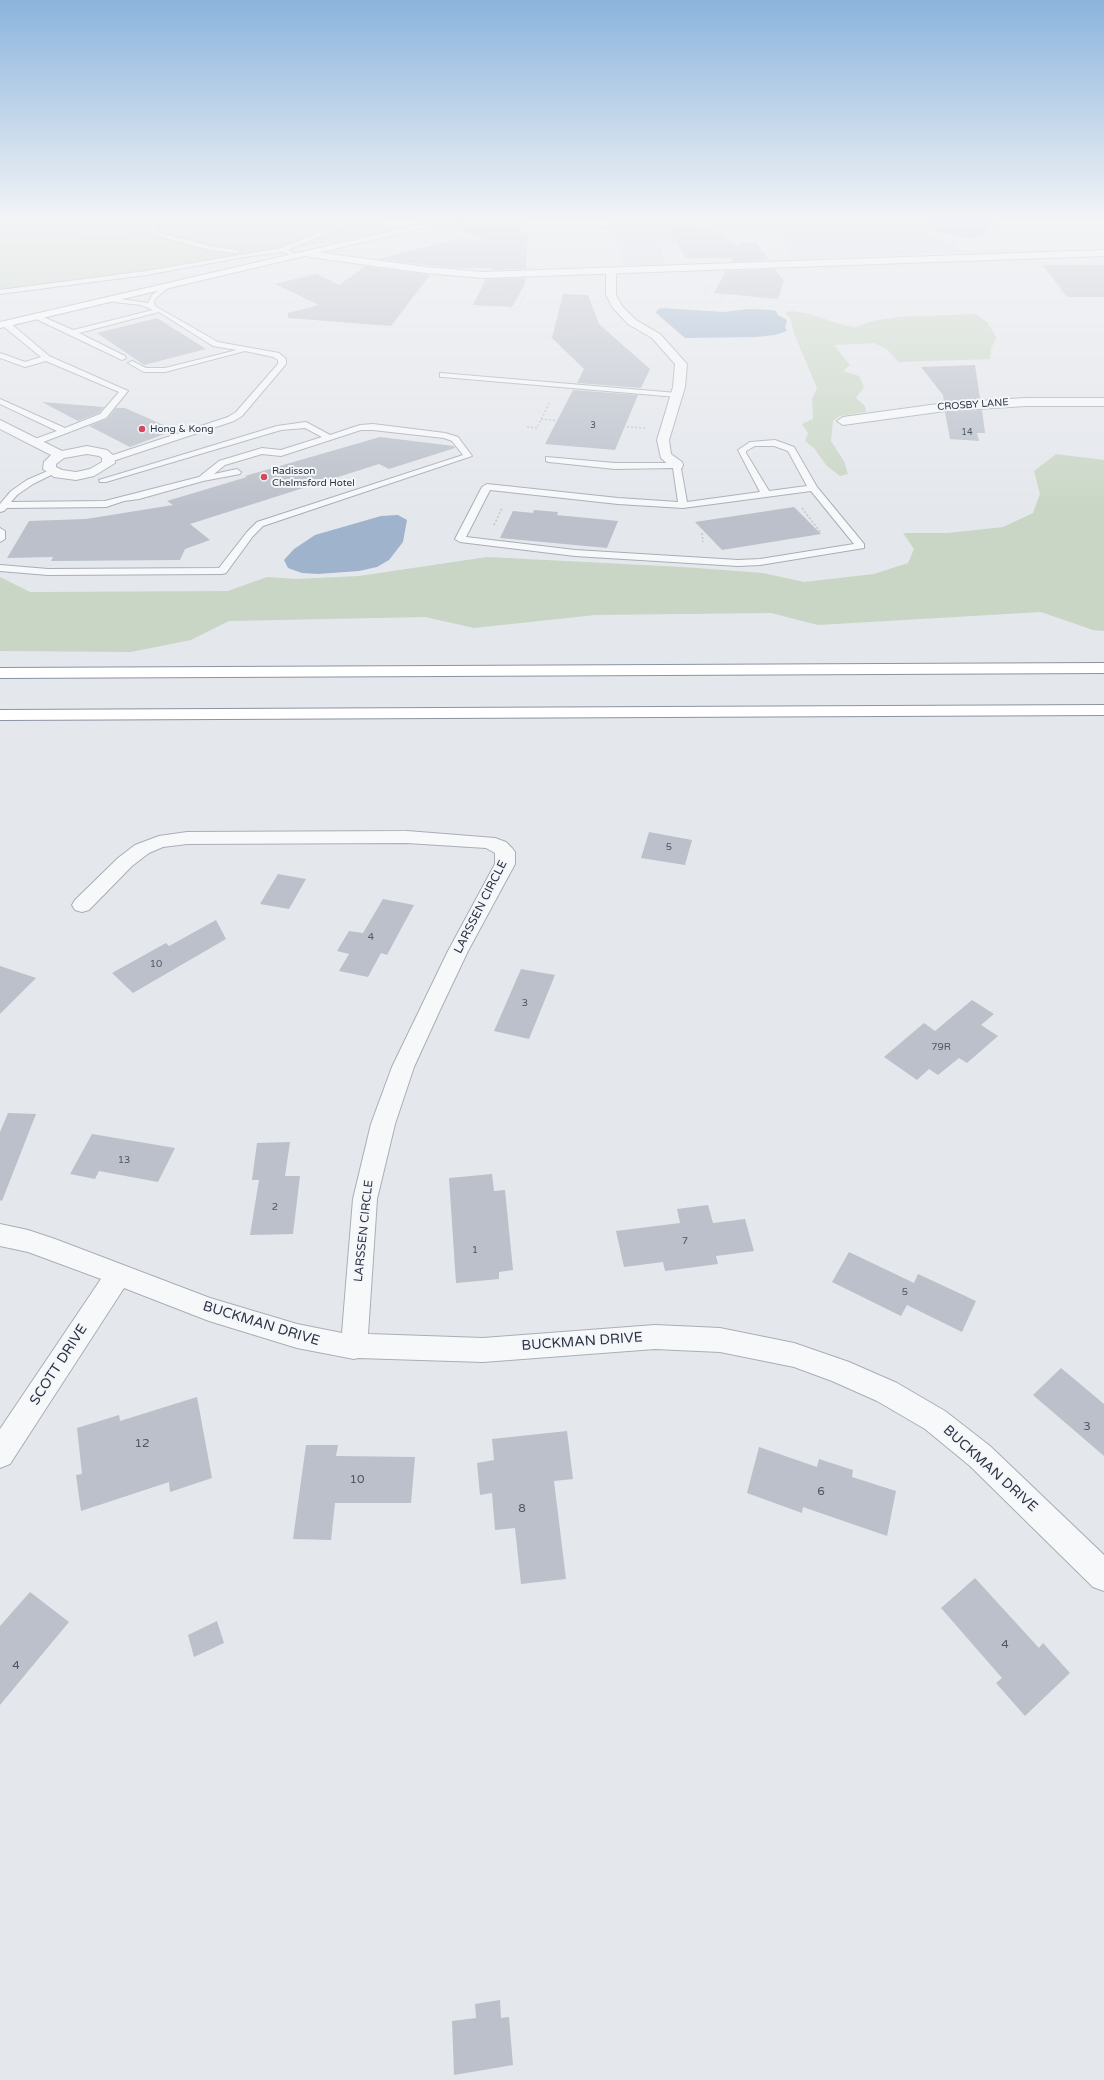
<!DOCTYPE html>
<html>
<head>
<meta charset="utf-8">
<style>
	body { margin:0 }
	canvas { display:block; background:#e4e7ec }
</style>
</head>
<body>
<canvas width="1104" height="2080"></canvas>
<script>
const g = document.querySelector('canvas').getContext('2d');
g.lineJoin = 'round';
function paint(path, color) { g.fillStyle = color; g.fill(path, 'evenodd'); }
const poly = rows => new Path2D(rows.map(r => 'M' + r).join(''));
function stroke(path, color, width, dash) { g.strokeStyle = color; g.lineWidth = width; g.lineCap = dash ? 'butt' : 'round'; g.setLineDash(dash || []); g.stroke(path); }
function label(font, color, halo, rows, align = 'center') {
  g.font = font + ' "Varela Round",sans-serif'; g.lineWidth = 4; g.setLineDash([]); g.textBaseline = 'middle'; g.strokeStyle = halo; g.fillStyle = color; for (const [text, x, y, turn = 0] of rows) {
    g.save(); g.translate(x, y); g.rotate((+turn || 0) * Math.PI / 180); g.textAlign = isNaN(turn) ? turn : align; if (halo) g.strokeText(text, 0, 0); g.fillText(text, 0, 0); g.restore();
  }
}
const built = poly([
	[0,218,137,218,123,235,0,238],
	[607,218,916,218,922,229,956,246,963,252,793,259,775,232,768,232,662,248,665,264,625,265]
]);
const green = poly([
	[137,218,383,218,378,232,335,242,0,292,0,238,123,235],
	[792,311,809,314,843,325,856,327,873,321,898,317,976,314,987,322,997,338,991,348,990,359,898,362,887,349,874,343,834,345,850,365,843,371,859,376,864,387,856,398,865,406,866,412,840,416,833,421,831,441,844,461,848,474,840,476,826,465,814,448,805,441,808,433,802,424,813,419,812,399,817,388,795,336,790,318,785,313],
	[1056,454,1104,460,1104,631,1093,630,1041,612,818,625,771,613,595,615,474,628,425,617,229,621,191,640,131,652,0,651,0,577,30,592,228,591,267,577,296,579,359,576,487,557,683,567,763,573,804,582,874,574,908,563,914,549,903,533,948,533,1003,527,1033,513,1040,494,1034,471]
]);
const water = poly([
	[916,218,993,218,994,225,990,227,987,233,980,237,970,238,940,232,927,227],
	[661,308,724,312,749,309,771,310,776,311,778,315,787,320,785,328,787,331,775,335,756,337,685,338,656,313,657,310],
	[398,515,407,520,403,542,389,560,377,567,359,571,318,574,302,573,288,568,284,560,294,549,315,535,381,516]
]);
const building = poly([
	[466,218,519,218,521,233,528,233,526,269,492,270,493,268,452,268,378,259,458,239,481,241,482,239,443,225],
	[663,218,684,218,739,246,741,243,756,243,769,260,731,262,733,258,686,258],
	[1043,265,1104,265,1104,297,1067,297],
	[366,266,430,275,391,326,288,318,288,313,319,305,275,284,316,274,339,285],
	[775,269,784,281,778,299,714,293,726,271],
	[525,278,525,284,512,307,473,305,486,279],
	[563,294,588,295,599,324,650,369,641,388,577,383,584,369,552,338],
	[157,318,206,349,144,365,97,333],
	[975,365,980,399,944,402,943,395,921,367],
	[573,390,638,395,615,450,545,444],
	[42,402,104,407,99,413,78,421],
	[116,408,125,408,175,430,130,447,89,426,107,419],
	[982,410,985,433,977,433,979,441,950,439,945,412],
	[380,437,454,446,455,448,389,469,379,464,190,524,210,540,185,549,180,560,51,561,53,557,7,558,29,521,86,519,173,505,167,501,247,477,245,476],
	[794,507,821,534,722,550,695,522],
	[534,510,558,512,557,515,618,521,607,548,500,538,513,511,533,513],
	[649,832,692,840,685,865,641,858],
	[278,874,306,879,289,909,260,904],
	[383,899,414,905,387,955,381,953,368,977,339,971,349,954,337,951,349,931,363,933],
	[216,920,226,939,133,993,112,973,166,943,169,946],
	[0,966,36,978,0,1014],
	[521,969,555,975,529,1039,494,1031],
	[972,1000,994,1014,981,1025,998,1036,967,1063,959,1058,938,1075,929,1069,917,1080,884,1057,924,1023,935,1031],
	[8,1113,36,1114,2,1201,0,1200,0,1132],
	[92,1134,175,1148,158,1182,99,1171,95,1179,70,1174],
	[290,1142,285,1176,300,1176,293,1234,250,1235,259,1180,252,1180,257,1143],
	[492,1174,494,1191,505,1190,513,1270,499,1272,499,1279,456,1283,449,1178],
	[708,1205,713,1223,745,1219,754,1251,716,1256,718,1264,665,1271,663,1262,624,1267,616,1231,680,1223,677,1209],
	[849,1252,914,1283,918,1274,976,1301,962,1332,907,1305,901,1316,832,1282],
	[1061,1368,1104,1404,1104,1456,1033,1395],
	[197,1397,212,1478,170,1492,169,1482,81,1511,76,1475,82,1474,77,1428,119,1415,120,1421],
	[567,1431,573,1479,554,1481,566,1579,521,1584,515,1528,495,1530,492,1493,480,1495,477,1463,494,1460,492,1439],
	[306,1445,338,1445,336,1456,415,1457,411,1503,335,1503,331,1540,293,1539],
	[759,1447,817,1467,819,1459,853,1470,852,1477,896,1491,887,1536,803,1507,802,1513,747,1493],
	[975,1578,1039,1648,1043,1643,1070,1673,1025,1716,996,1683,1002,1678,941,1608],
	[30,1592,69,1622,0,1705,0,1626],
	[217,1621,224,1643,194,1657,188,1635],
	[500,2000,501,2018,509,2017,513,2065,454,2075,452,2021,476,2018,475,2004]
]);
const pathFar1 = poly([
	[858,218,862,229,887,241],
	[1082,218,1081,222,1090,235],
	[598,219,606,218],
	[859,221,866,221],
	[622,225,627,228],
	[599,228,625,229,690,218],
	[476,229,559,218],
	[743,238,747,243],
	[989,238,1004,225],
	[501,294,524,297,518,309,508,308],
	[705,295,710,286],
	[721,299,724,294],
	[738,301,741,296],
	[545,338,578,333]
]);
const path = poly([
	[541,419,561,421],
	[527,427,537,428,550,402],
	[627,427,645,428],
	[802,508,821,533],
	[494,525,502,508],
	[702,533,703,542]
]);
const lane = poly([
	[406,218,417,218,435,225,432,227,406,218],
	[343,223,348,224,288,250,294,253,291,255,282,252,244,257,146,275,0,294,0,290,146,271,281,248,343,223],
	[154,224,157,226,156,232,210,246,240,251,237,253,210,250,151,234,151,226,154,224],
	[163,287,168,288,157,297,154,301,155,306,218,342,279,353,286,359,286,364,242,416,234,421,113,461,107,461,107,457,228,417,236,412,278,364,278,360,273,357,245,351,165,372,144,372,128,363,132,361,146,368,165,368,237,350,213,346,159,312,79,333,125,356,126,358,122,360,32,317,39,315,73,330,153,310,141,305,114,302,111,300,114,298,148,303,152,295,163,287],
	[3,322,9,322,49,356,128,391,106,418,38,444,32,444,32,440,57,431,0,404,0,399,65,428,100,414,119,392,46,361,25,367,0,358,0,353,25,362,41,357,3,326,3,322],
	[440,373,677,393,681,395,677,397,443,377,440,377,440,373],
	[306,422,330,435,360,425,373,424,445,433,458,437,472,456,263,526,253,536,226,573,222,574,48,575,0,571,0,565,48,569,219,568,247,532,257,522,463,455,452,441,444,438,373,430,361,430,281,456,262,454,225,465,214,474,237,469,241,472,240,474,203,481,139,499,124,501,106,507,7,508,4,511,0,512,0,504,11,491,27,480,50,470,56,470,57,472,33,484,17,495,11,502,105,501,199,477,219,461,262,448,281,450,322,437,305,428,281,430,106,482,100,482,99,480,277,426,306,422],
	[775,440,794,447,817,487,864,544,864,548,760,565,738,566,575,556,460,542,455,539,482,487,487,484,618,498,678,502,673,468,615,469,549,462,546,461,546,457,615,463,680,463,687,502,760,492,738,450,750,442,775,440],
	[755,446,774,446,788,451,807,486,769,491,746,453,746,451,755,446],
	[490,490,618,504,683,508,811,491,854,544,760,559,738,560,575,550,466,537,490,490],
	[0,528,5,531,5,539,0,542,0,528]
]);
const street = poly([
	[611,268,616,271,616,295,622,306,636,320,660,334,687,364,685,387,669,440,671,454,682,462,683,465,682,468,672,468,661,458,657,440,673,387,675,364,652,338,628,324,613,308,606,295,606,271,611,268],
	[1026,398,1104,398,1104,406,1026,406,945,411,843,425,837,421,843,417,945,403,1026,398],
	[0,420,62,451,87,446,107,450,114,456,115,463,94,476,76,480,54,477,43,469,44,462,51,455,0,429,0,420],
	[87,454,99,456,102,458,102,462,90,469,76,472,62,470,56,467,56,464,64,458,87,454],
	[407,831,495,838,506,842,512,848,515,852,515,864,468,951,440,1010,414,1067,395,1124,377,1199,368,1334,483,1338,655,1325,720,1328,794,1343,849,1362,897,1383,945,1411,990,1446,1104,1555,1104,1591,1093,1587,970,1466,925,1429,877,1401,832,1381,794,1367,720,1352,655,1349,483,1362,358,1358,354,1359,297,1348,209,1321,124,1288,10,1464,0,1468,0,1429,101,1279,28,1252,0,1246,0,1224,28,1230,55,1239,210,1298,297,1324,342,1333,353,1199,371,1124,392,1067,448,951,495,864,495,853,486,848,407,843,187,844,163,847,149,853,132,866,89,910,82,912,75,910,72,905,75,900,118,858,135,845,159,836,187,832,407,831]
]);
const secondary = poly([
	[1104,250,1104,256,483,278,426,273,309,257,304,254,309,251,426,267,483,272,1104,250]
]);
const primary = poly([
	[448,218,465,218,0,328,0,322,448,218]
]);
const highway = poly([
	[1104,663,1104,673,0,678,0,668,1104,663],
	[1104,705,1104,715,0,720,0,710,1104,705]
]);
const markers = [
	[142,429,4,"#d1495b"],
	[264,477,4,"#d1495b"]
];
const farNumbernames = [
	["3",593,426],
	["14",967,433]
];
const farStreetnames = [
	["CROSBY LANE",973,405,-4]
];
const farPoinames = [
	["Hong & Kong",150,429],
	["Radisson",272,471],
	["Chelmsford Hotel",272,483]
];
const numberNames = [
	["5",669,847],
	["4",371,937],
	["10",156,964],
	["3",525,1003],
	["79R",941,1047],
	["13",124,1160],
	["2",275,1207],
	["7",685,1241],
	["1",475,1250],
	["5",905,1292]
];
const streetNames = [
	["LARSSEN CIRCLE",481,907,-63],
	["LARSSEN CIRCLE",364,1231,-84]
];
const nearNumbernames = [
	["3",1087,1427],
	["12",142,1444],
	["10",357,1480],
	["6",821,1492],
	["8",522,1509],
	["4",1005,1645],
	["4",16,1666]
];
const nearStreetnames = [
	["BUCKMAN DRIVE",261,1324,17],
	["BUCKMAN DRIVE",582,1342,-4],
	["SCOTT DRIVE",59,1365,-57],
	["BUCKMAN DRIVE",990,1469,42]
];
paint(built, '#d2d6de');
paint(green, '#c9d6c5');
paint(water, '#9fb4cc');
paint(building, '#bbc0ca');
stroke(lane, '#a9aeb7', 2);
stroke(street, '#a9aeb7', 2);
stroke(secondary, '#a9aeb7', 2);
stroke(primary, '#a3abb8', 2);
stroke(highway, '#8b94a3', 2);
stroke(pathFar1, '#c2c5cb', 1, [1.5, 1.5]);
stroke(path, '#c2c5cb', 1.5, [2, 2]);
paint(lane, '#f7f8fa');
paint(street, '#f7f8fa');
paint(secondary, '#fff');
paint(primary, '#fff');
paint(highway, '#fff');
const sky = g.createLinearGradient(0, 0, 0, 510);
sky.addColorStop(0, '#8bb4dd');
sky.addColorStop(0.43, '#f3f4f6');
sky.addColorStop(1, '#f3f4f600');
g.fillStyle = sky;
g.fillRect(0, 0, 1104, 510);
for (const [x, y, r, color] of markers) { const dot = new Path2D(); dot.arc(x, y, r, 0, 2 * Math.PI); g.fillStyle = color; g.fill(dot); stroke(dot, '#f4f6f9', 1.5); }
label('9px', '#4f5766', null, farNumbernames);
label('10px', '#2b3445', '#f4f6f9', farStreetnames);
label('10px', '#2b3445', '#f4f6f9', farPoinames, 'left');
label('10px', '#4f5766', null, numberNames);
label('12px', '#2b3445', '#f4f6f9', streetNames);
label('12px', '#4f5766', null, nearNumbernames);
label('14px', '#2b3445', '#f4f6f9', nearStreetnames);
</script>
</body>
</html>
